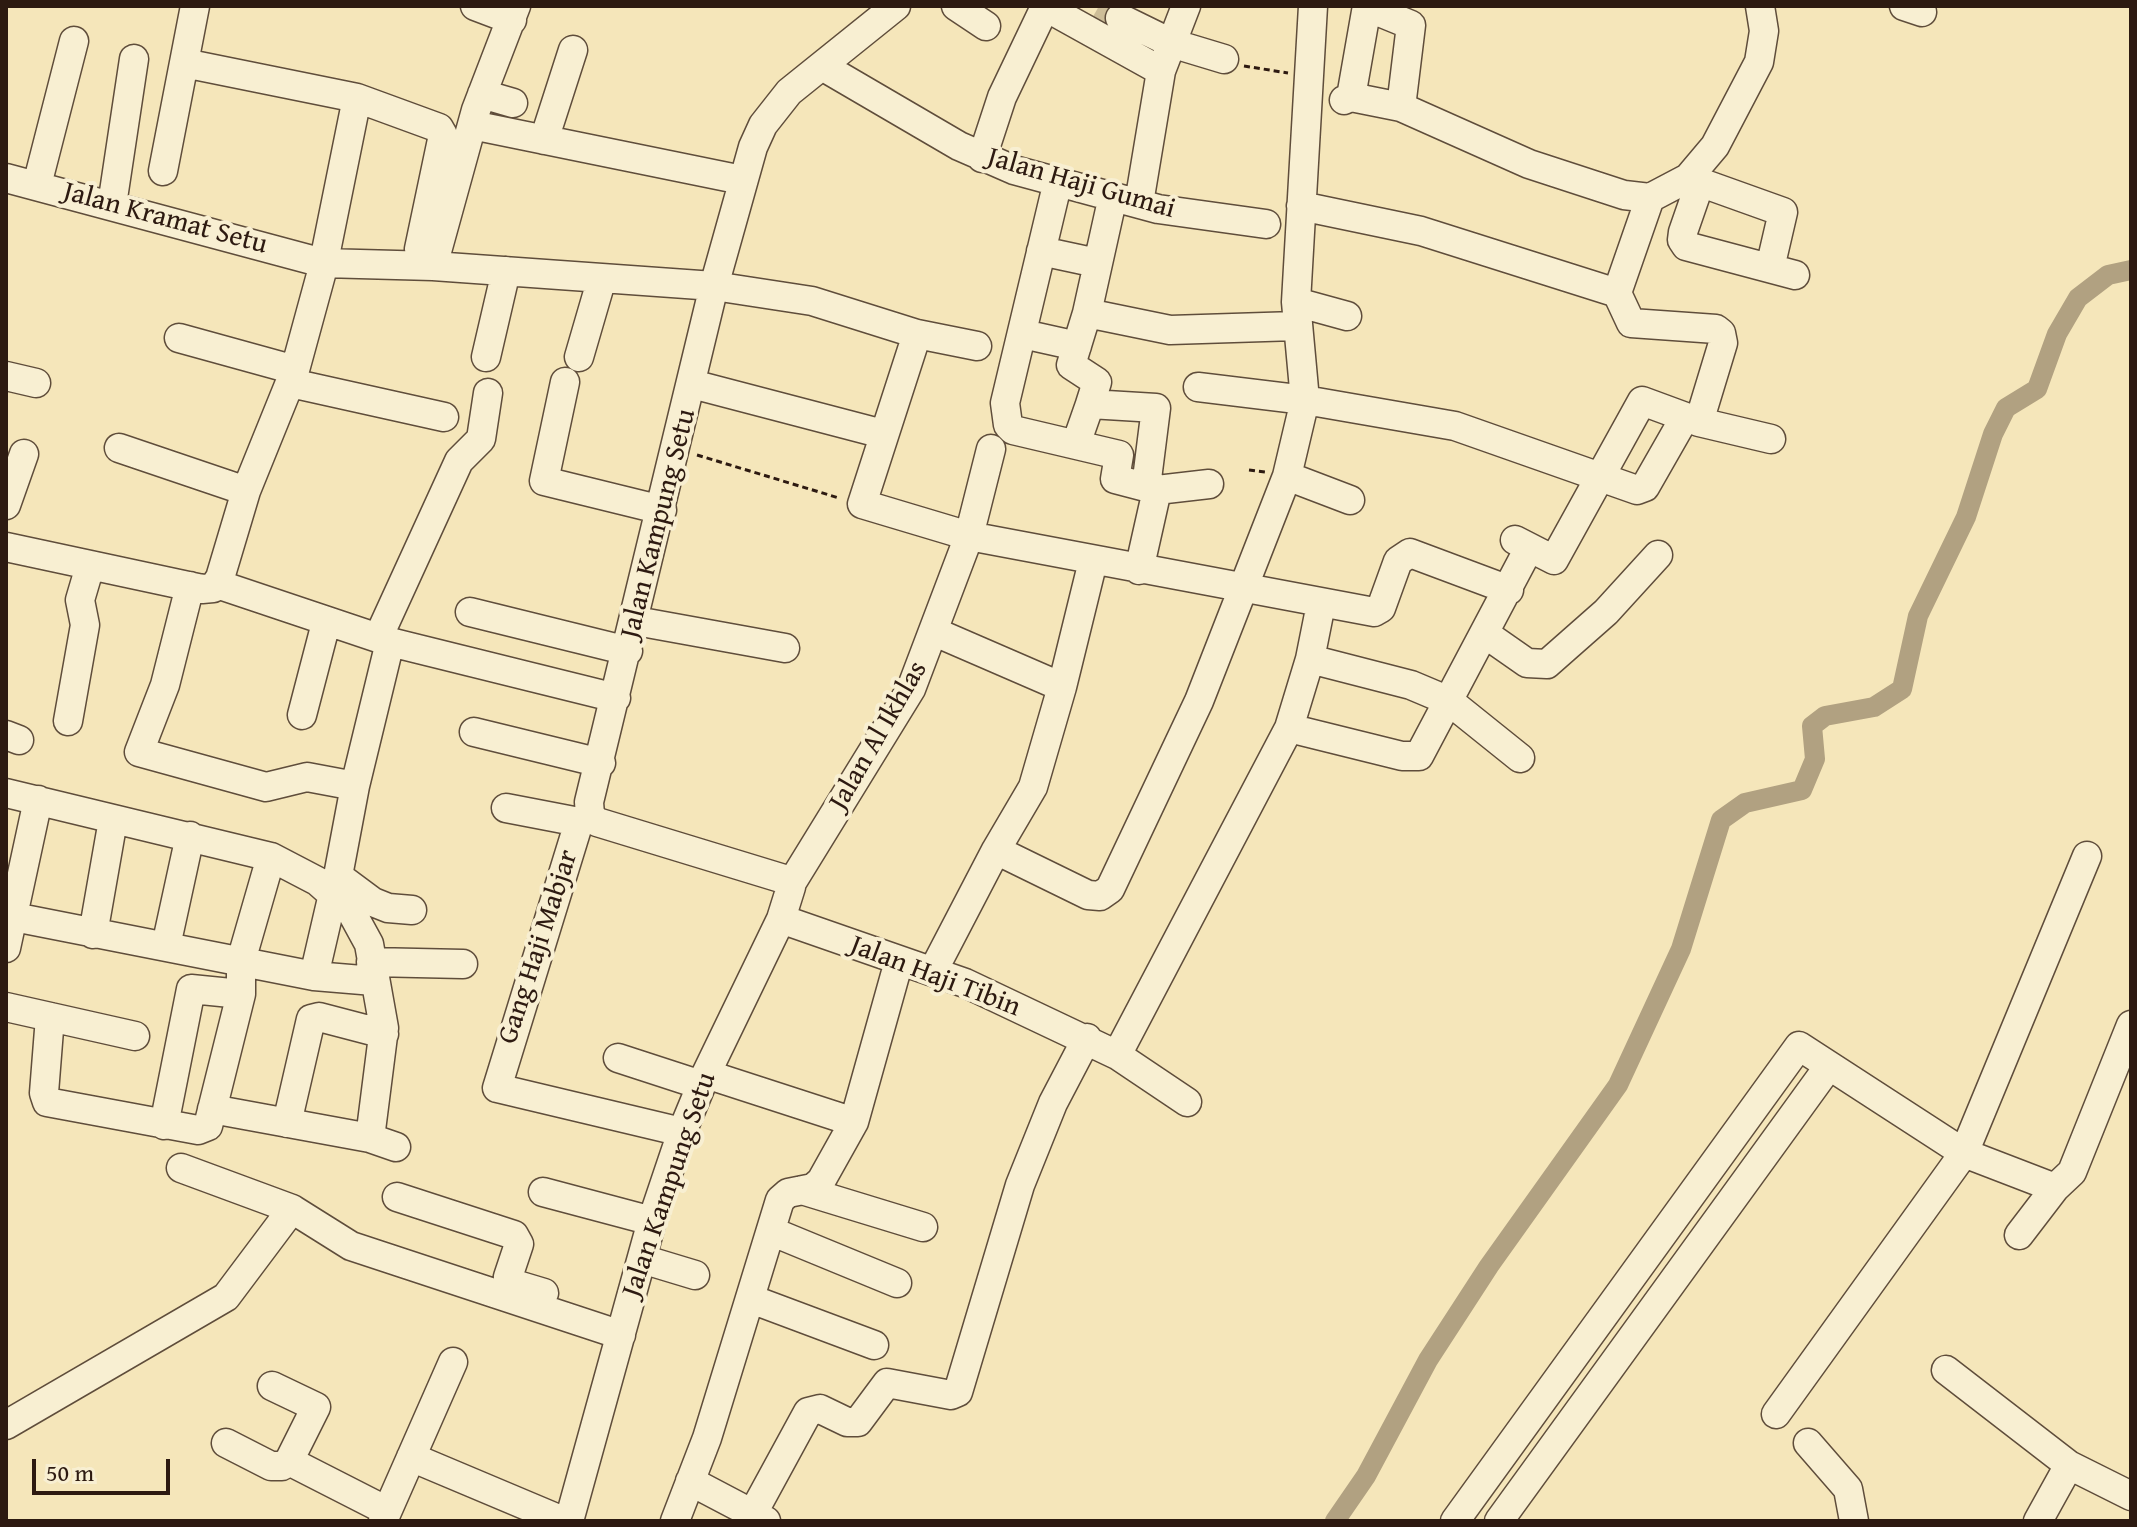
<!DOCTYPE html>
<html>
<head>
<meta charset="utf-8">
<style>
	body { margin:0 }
	#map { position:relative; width:2137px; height:1527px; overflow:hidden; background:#f5e6ba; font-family:"Gentium Book Plus",serif }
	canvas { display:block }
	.frame { position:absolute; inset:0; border:8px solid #2d1a11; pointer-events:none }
	.scale { position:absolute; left:32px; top:1459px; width:138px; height:36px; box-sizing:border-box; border:4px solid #2d1a11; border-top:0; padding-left:10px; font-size:24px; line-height:28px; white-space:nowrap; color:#2d1a11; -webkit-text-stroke:6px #f8efd2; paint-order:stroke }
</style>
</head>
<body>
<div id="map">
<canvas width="2137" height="1527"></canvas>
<div class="frame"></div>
<div class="scale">50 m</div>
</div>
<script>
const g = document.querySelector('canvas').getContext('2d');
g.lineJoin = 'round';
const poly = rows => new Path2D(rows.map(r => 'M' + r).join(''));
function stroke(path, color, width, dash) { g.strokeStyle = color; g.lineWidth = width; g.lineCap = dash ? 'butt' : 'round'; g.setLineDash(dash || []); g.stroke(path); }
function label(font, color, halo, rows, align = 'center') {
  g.font = font + ' "Gentium Book Plus",serif'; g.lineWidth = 8; g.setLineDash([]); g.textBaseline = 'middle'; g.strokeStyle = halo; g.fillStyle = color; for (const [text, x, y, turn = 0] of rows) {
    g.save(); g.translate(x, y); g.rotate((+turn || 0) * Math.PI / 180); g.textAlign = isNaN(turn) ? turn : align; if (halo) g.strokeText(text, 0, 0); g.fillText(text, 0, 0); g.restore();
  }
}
const canal = poly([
	[1335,1521,1366,1476,1428,1360,1489,1266,1618,1085,1681,949,1721,820,1745,803,1802,790,1815,759,1812,726,1825,716,1874,707,1902,689,1918,616,1966,517,1993,434,2006,408,2037,389,2057,334,2078,298,2108,275,2131,270]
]);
const minorTunnel = poly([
	[1099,6,1120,18]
]);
const path = poly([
	[1244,66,1288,73],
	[697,455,839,498],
	[1249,470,1265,472]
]);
const minor = poly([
	[475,6,512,20],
	[956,6,986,26],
	[1044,6,1161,71],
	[1904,6,1922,12],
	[1367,7,1411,25,1401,107],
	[1120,18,1171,43,1224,59],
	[822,66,959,146,1014,170,1158,209,1266,224],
	[482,94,513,103],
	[1351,97,1367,6],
	[357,98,439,128,443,135,419,249],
	[1344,100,1351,97,1401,107,1529,164,1624,195,1650,198,1688,178,1715,146,1759,62,1764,31,1760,6],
	[472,125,742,180],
	[544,140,573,50],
	[982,158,1002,97,1045,7],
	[163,171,195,6],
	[6,178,323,263,433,266,714,286,812,301,917,334,977,346],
	[1688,178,1783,212,1770,268],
	[1058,181,1005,403,1008,425,1013,430,1119,455,1115,479,1157,490,1209,484],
	[1700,183,1683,232,1682,240,1686,246,1795,275],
	[37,185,74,41],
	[1139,203,1161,71,1186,6],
	[112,205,134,59],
	[1301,206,1421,231,1617,293,1631,323,1716,329,1721,333,1723,343,1699,422],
	[1041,251,1097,263],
	[433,266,476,110,516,6],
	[1617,293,1650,198],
	[1296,302,1347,316],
	[1087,313,1170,330,1296,326],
	[917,334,862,504,969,536,1374,612,1381,608,1398,561,1410,553,1509,590],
	[1023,334,1077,346],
	[179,338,295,370],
	[486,357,506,271],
	[579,357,602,278],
	[6,376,36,383],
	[565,382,544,481,662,510],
	[291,383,444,417],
	[692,384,883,434],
	[1198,387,1305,400,1455,426,1637,490,1645,487,1685,417],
	[1090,404,1097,382,1071,365,1087,313,1113,196],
	[1076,444,1090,404,1156,408,1146,487],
	[119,448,246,491],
	[1287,476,1350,500],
	[6,505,24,454],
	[1515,540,1554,560,1642,401,1699,422,1771,439],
	[6,547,202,589,213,588,220,578,246,491,295,370,322,271,357,98,184,63],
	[1139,570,1157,490],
	[217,584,390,642,616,698],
	[190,586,165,685,139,752,266,787,307,777,355,786],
	[470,612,628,651],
	[636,621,785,648],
	[935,632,1062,687],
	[1484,633,1527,663,1547,664,1606,612,1658,555],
	[378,638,459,461,481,439,488,393],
	[390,642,355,786,338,876,373,902,388,908,412,910],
	[1310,659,1411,685,1449,701,1520,758],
	[302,715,326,623],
	[68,721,85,625,80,600,90,566],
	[1289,728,1402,756,1419,756,1529,548],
	[474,732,601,763],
	[6,735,19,740],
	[6,793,271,857,317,881,351,911,369,944,384,1028,370,1138],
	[506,808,579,822],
	[590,815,579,822,497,1088,682,1132],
	[996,850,1033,787,1062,687,1093,561],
	[791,884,911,689,969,536,991,449],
	[14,917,314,976,374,981],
	[781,919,965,983,1117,1055,1289,728,1310,659,1321,604],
	[93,934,113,820],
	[166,946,190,836],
	[6,948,38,800],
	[371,962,463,964],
	[933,971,996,850,1088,895,1100,896,1110,889,1199,701,1287,476,1305,400,1296,302,1313,6],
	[314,976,333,894],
	[6,1007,135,1036],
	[50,1017,44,1093,47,1102,198,1130,208,1126,241,994,241,961,271,857],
	[1117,1055,1187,1102],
	[618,1058,701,1085],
	[706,1074,854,1122],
	[212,1109,370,1138,396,1147],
	[287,1123,311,1019,319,1017,384,1034],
	[164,1125,191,989,241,994],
	[181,1168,292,1209],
	[802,1190,923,1227],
	[543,1192,652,1221],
	[397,1197,514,1235,519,1244,508,1277,514,1284,544,1293],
	[773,1232,897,1283],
	[2019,1235,2055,1188,2072,1172,2131,1025],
	[642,1259,695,1275],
	[751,1299,874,1345],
	[1946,1370,2069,1465,2131,1496],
	[272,1386,316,1407,289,1461,387,1511],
	[1776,1414,1964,1153,2087,856],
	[6,1425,226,1297,292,1209,351,1246,621,1335],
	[226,1443,271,1466,282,1466,289,1461],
	[1808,1443,1848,1489,1854,1521],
	[411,1457,563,1521],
	[690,1481,766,1521],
	[753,1513,808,1412,820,1409,847,1422,858,1422,887,1383,951,1395,958,1392,1020,1185,1053,1103,1087,1038],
	[383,1521,453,1362],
	[569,1521,652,1221,682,1132,706,1074,781,919,791,887,784,879,597,822,590,815,589,802,714,286,753,147,763,125,789,92,896,6],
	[675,1521,707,1438,780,1200,788,1193,813,1188,821,1181,854,1122,899,961],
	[1455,1521,1799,1046,1964,1153,2055,1188],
	[1499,1521,1829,1066],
	[2038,1521,2069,1465]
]);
const streetNames = [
	["Jalan Haji Gumai",1081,184,16],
	["Jalan Kramat Setu",165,219,15],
	["Jalan Kampung Setu",659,524,-76],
	["Jalan Al Ikhlas",879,736,-60],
	["Gang Haji Mabjar",539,947,-72],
	["Jalan Haji Tibin",935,977,21],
	["Jalan Kampung Setu",670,1185,-71]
];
stroke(canal, '#b1a181', 20);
stroke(minorTunnel, '#cdbd98', 28, [28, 14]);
stroke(minor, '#5f4d3b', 31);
stroke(path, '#2d1a11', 3, [6, 4]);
stroke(minor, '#f8efd2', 28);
label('28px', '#2d1a11', '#f8efd2', streetNames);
</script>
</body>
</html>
